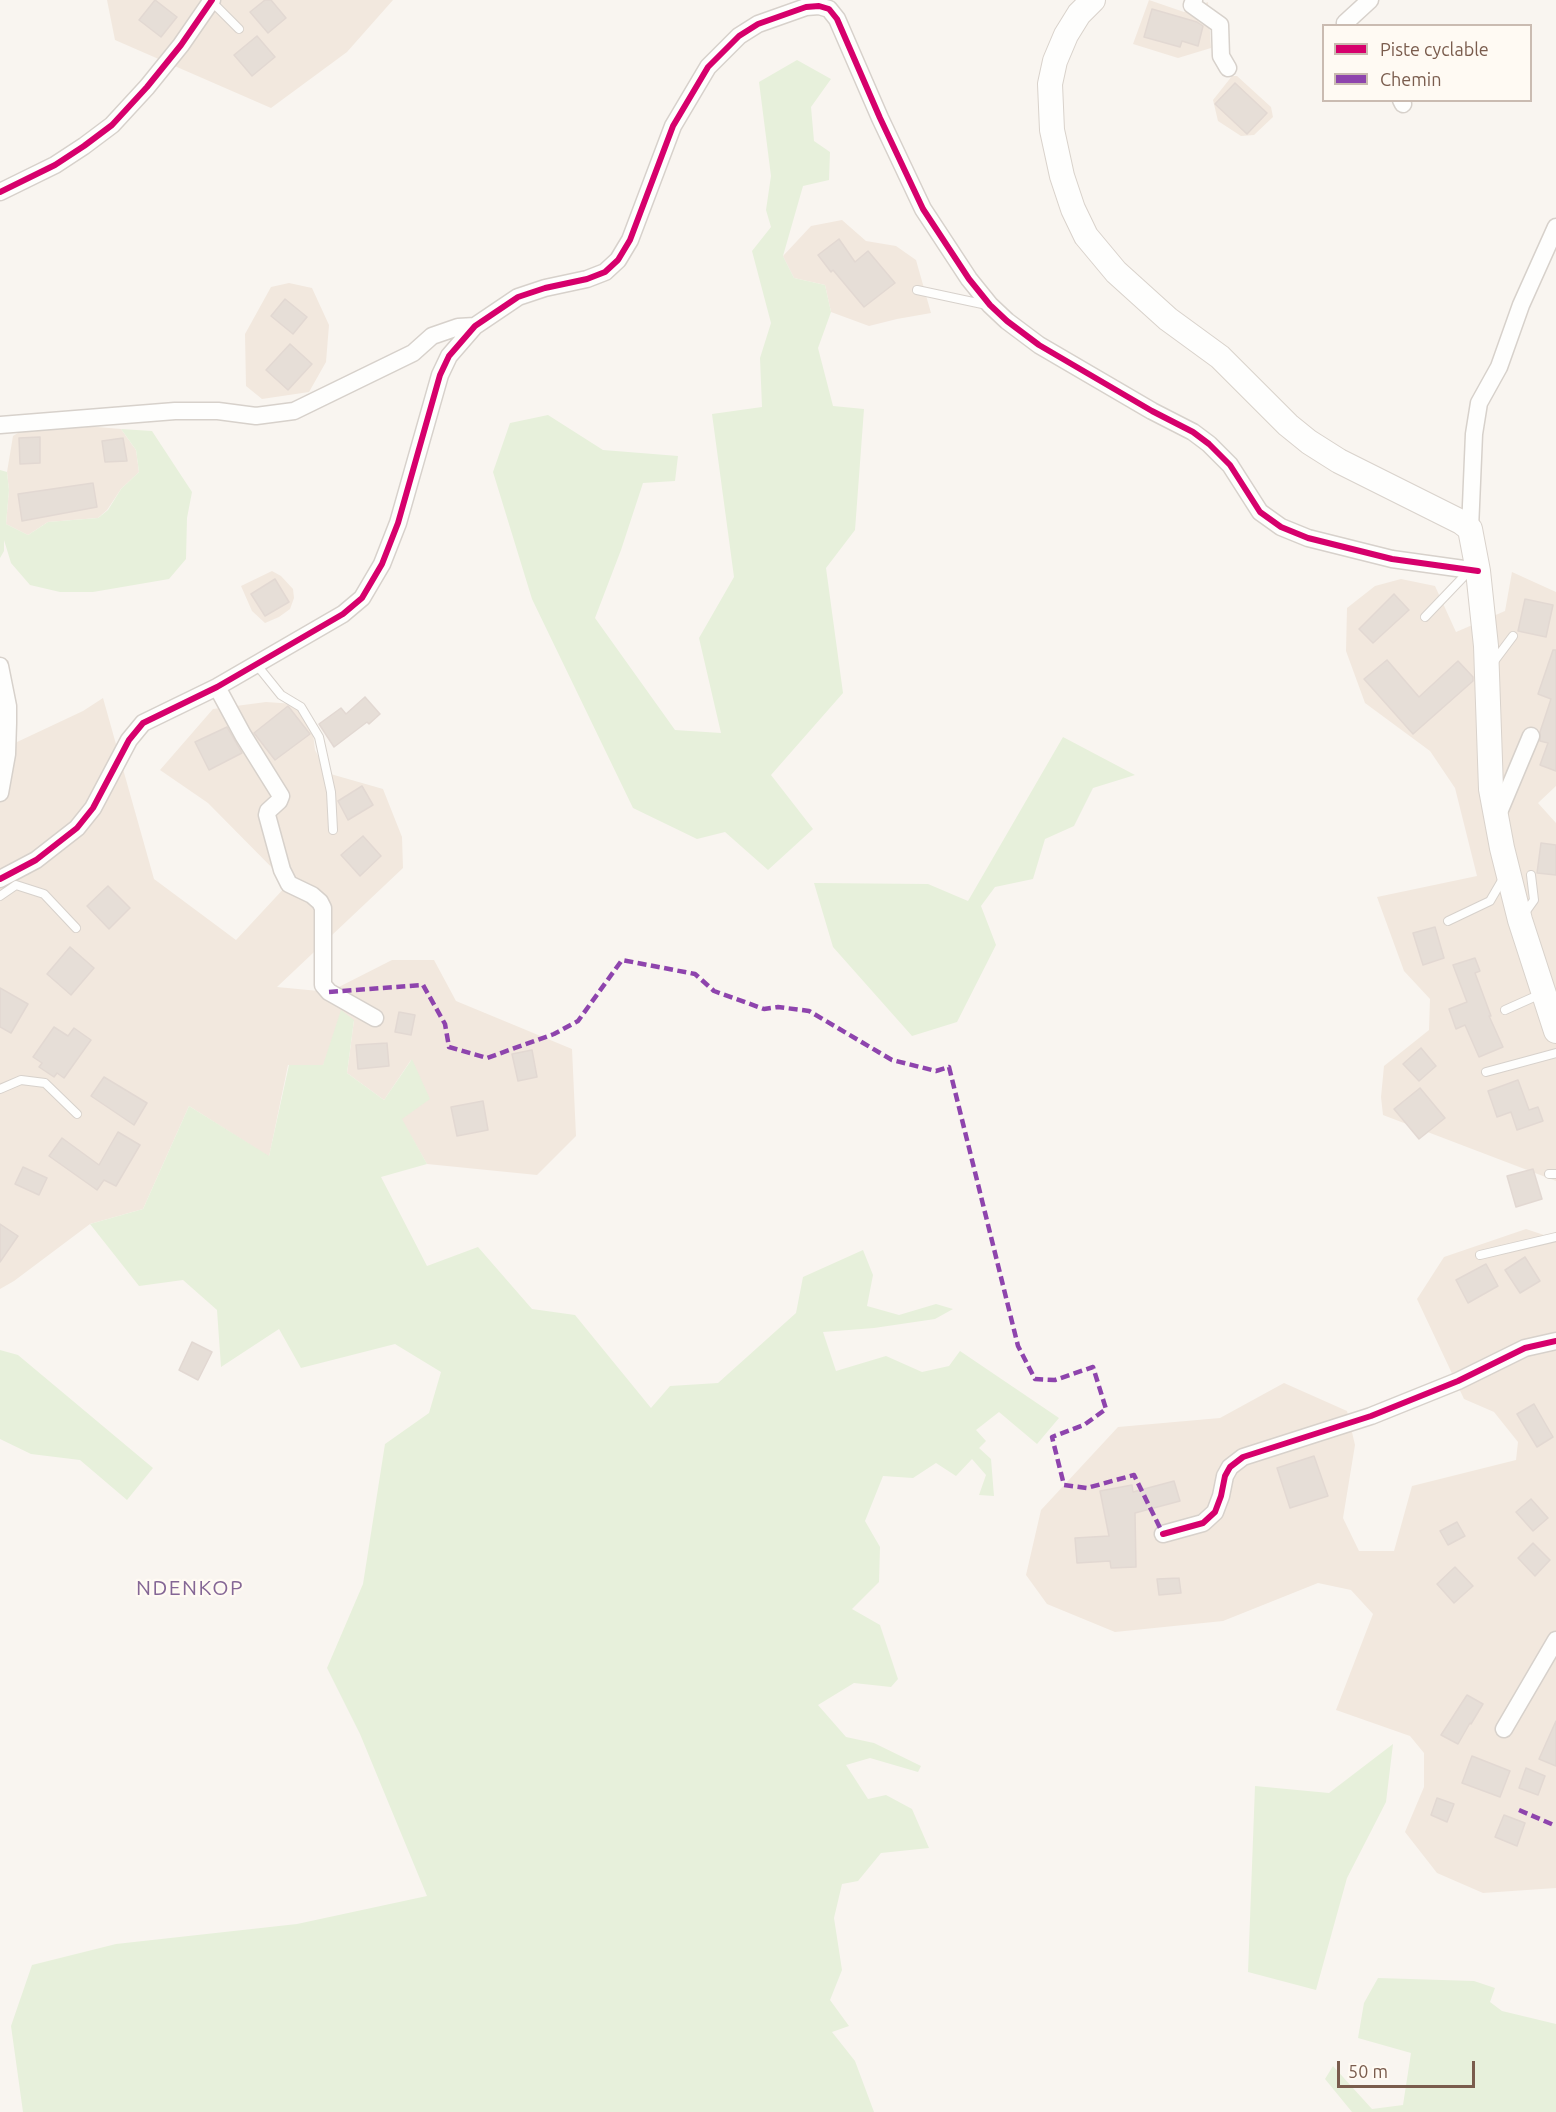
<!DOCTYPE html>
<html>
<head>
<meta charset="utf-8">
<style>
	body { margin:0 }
	#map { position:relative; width:1556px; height:2112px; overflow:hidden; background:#f9f5f0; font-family:Ubuntu,sans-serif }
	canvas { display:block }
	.legend { position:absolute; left:1322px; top:24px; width:210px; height:78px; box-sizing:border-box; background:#fffaf3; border:2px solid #cabbb1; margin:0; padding:8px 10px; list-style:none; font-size:18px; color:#7a5c4d }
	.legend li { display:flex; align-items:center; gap:12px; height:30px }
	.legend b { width:30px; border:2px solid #cabbb1 }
	.scale { position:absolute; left:1337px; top:2061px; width:138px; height:27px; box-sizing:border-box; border:3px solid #7a5c4d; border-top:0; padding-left:8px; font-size:18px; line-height:21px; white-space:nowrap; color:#7a5c4d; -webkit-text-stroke:4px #fffaf3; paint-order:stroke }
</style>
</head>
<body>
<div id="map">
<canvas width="1556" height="2112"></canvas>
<ul class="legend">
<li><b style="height:8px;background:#d6006c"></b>Piste cyclable</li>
<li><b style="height:8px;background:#8e44ad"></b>Chemin</li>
</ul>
<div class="scale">50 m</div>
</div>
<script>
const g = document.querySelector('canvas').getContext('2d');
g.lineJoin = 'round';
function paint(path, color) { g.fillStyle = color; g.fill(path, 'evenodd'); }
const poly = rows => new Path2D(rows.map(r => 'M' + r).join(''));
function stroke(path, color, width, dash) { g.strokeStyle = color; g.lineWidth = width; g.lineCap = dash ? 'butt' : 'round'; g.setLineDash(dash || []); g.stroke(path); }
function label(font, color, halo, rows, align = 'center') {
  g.font = font + ' Ubuntu,sans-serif'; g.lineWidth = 4.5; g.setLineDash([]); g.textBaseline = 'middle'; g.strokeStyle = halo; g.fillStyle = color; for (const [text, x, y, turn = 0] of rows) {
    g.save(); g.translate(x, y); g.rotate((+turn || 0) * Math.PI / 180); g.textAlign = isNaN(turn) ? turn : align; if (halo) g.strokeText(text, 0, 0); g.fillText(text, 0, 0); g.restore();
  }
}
const residential = poly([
	[107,0,393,0,347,52,271,108,115,40],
	[1149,0,1184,12,1208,2,1211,48,1178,58,1133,44],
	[1232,76,1237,76,1271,107,1273,117,1254,135,1241,136,1218,121,1213,100],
	[842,220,866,241,896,246,916,260,931,313,897,319,869,326,831,312,825,285,794,278,783,256,811,226],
	[289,283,312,288,329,325,326,362,309,392,262,399,246,386,245,334,271,287],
	[74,425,121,429,136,450,139,472,121,489,107,510,98,518,48,522,28,535,6,524,9,490,7,472,13,436,26,428],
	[272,571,281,576,293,589,294,598,290,609,279,617,265,623,252,611,241,586],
	[1512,572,1556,592,1556,786,1538,803,1556,823,1556,1181,1383,1115,1381,1097,1384,1066,1429,1030,1430,999,1404,971,1377,897,1477,876,1455,788,1430,751,1365,703,1346,651,1347,608,1375,586,1401,579,1435,586,1456,632,1505,611],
	[103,698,154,879,236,940,288,884,208,803,160,770,213,709,266,702,295,704,312,725,315,750,327,773,383,789,402,837,403,868,277,987,329,992,392,960,434,960,456,1001,572,1049,576,1136,537,1175,427,1164,401,1119,411,1060,384,1100,347,1073,354,1020,323,1065,288,1065,269,1157,189,1106,143,1209,90,1224,14,1281,0,1289,0,750,83,711],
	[1526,1229,1556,1239,1556,1888,1483,1893,1437,1873,1405,1832,1424,1787,1424,1753,1410,1736,1336,1710,1373,1614,1351,1590,1318,1583,1223,1621,1115,1632,1047,1604,1026,1575,1041,1510,1118,1427,1220,1418,1284,1383,1347,1411,1355,1445,1343,1518,1359,1551,1394,1551,1412,1486,1516,1460,1518,1442,1494,1412,1464,1399,1417,1299,1444,1257]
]);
const green = poly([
	[797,60,831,79,811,107,814,141,830,152,829,180,803,186,783,256,794,278,825,285,831,312,818,348,833,406,864,409,855,530,826,568,843,693,771,775,813,829,768,870,725,832,697,839,633,808,532,599,493,472,510,423,548,415,603,450,678,456,675,481,643,483,621,550,595,618,675,730,721,733,699,638,734,577,712,414,762,407,760,358,771,323,752,251,771,227,766,210,771,176,759,82],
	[121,429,152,431,192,492,187,518,186,559,169,579,93,592,60,592,30,585,11,563,4,540,4,551,0,558,0,470,7,472,9,490,6,524,28,535,48,522,98,518,108,510,121,489,139,472,136,450],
	[1063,737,1135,775,1093,788,1074,826,1045,839,1033,879,995,887,981,906,996,945,957,1022,912,1036,833,947,814,883,928,884,968,901],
	[341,1010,354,1020,347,1073,384,1100,412,1059,430,1099,402,1119,427,1164,381,1177,427,1266,478,1247,532,1309,575,1315,651,1408,670,1386,718,1383,796,1313,803,1277,863,1250,873,1275,867,1306,899,1315,936,1304,953,1309,935,1319,874,1328,823,1332,836,1371,886,1356,922,1372,949,1366,960,1351,1059,1418,1037,1444,999,1412,976,1430,986,1441,979,1448,991,1459,994,1496,979,1495,986,1475,972,1459,956,1476,936,1463,913,1478,883,1476,865,1521,880,1547,879,1582,852,1609,880,1625,898,1679,891,1687,854,1683,818,1705,846,1737,874,1743,921,1766,918,1772,870,1758,846,1765,868,1799,886,1795,912,1809,929,1848,881,1853,858,1881,842,1884,834,1918,842,1970,830,2000,849,2026,832,2032,855,2061,874,2112,23,2112,11,2026,32,1965,116,1944,297,1924,427,1896,360,1734,327,1668,363,1584,385,1444,429,1413,441,1372,395,1344,301,1368,279,1329,221,1367,217,1310,183,1280,139,1286,90,1224,143,1209,189,1106,269,1156,289,1065,323,1065],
	[0,1350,18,1355,153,1468,127,1500,80,1460,31,1454,0,1439],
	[1393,1744,1386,1802,1347,1878,1316,1990,1248,1972,1255,1786,1329,1793],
	[1378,1978,1474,1981,1495,1988,1490,2002,1502,2011,1556,2024,1556,2112,1352,2112,1325,2079,1333,2066,1372,2109,1403,2105,1411,2053,1358,2038,1364,2003]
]);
const building = poly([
	[155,0,177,17,161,37,139,20,155,0],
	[265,0,271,0,286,18,268,33,250,12,265,0],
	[1152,9,1197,22,1203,26,1198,46,1182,41,1180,47,1144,37,1152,9],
	[257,36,275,57,252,76,234,55,257,36],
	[1235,83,1267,113,1247,134,1215,104,1235,83],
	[839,239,855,262,868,251,895,283,864,307,833,270,831,272,818,255,839,239],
	[285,299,307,317,293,334,271,316,285,299],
	[290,344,312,364,288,390,266,370,290,344],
	[40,437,40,463,20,464,19,438,40,437],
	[123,438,127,461,105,462,102,441,123,438],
	[93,483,97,507,22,521,18,494,93,483],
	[275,579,289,602,265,616,251,594,275,579],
	[1394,594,1409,610,1373,643,1359,629,1394,594],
	[1525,599,1553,605,1546,637,1518,631,1525,599],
	[1553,650,1556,650,1556,771,1540,765,1548,743,1540,741,1540,732,1551,699,1538,694,1553,650],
	[1387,660,1419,697,1458,661,1473,677,1473,681,1413,734,1364,679,1387,660],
	[365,697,380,714,369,724,367,722,334,747,319,724,341,708,346,714,365,697],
	[288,706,310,734,275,760,254,733,288,706],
	[227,727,242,753,209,770,195,742,227,727],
	[362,786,373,805,348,820,338,801,362,786],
	[363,836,381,856,360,876,341,855,363,836],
	[1541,843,1556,845,1556,875,1537,873,1541,843],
	[108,886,130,908,109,929,87,906,108,886],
	[1435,927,1444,958,1423,965,1413,933,1435,927],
	[70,947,94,968,71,995,47,974,70,947],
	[1475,958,1480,971,1475,973,1491,1016,1489,1016,1503,1047,1479,1057,1465,1025,1456,1029,1449,1009,1467,1002,1453,965,1475,958],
	[0,988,28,1004,11,1033,0,1027,0,988],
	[399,1012,415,1015,411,1035,395,1032,399,1012],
	[54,1027,68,1036,74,1028,91,1040,64,1078,57,1073,54,1077,39,1067,42,1063,33,1057,54,1027],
	[387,1043,389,1066,358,1069,356,1045,387,1043],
	[1421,1048,1436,1066,1419,1081,1403,1064,1421,1048],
	[532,1050,537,1077,518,1081,512,1054,532,1050],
	[104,1077,147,1103,134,1125,91,1096,104,1077],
	[1518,1080,1529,1110,1538,1107,1543,1121,1517,1130,1511,1112,1497,1117,1488,1091,1518,1080],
	[1420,1088,1445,1118,1419,1139,1394,1109,1420,1088],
	[483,1101,488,1130,457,1136,451,1107,483,1101],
	[118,1132,140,1145,116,1186,104,1180,97,1190,49,1156,62,1138,99,1165,118,1132],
	[23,1167,47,1178,39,1195,15,1184,23,1167],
	[1533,1169,1542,1199,1516,1207,1507,1176,1533,1169],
	[0,1224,18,1236,0,1262,0,1224],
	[1525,1257,1540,1281,1520,1293,1505,1270,1525,1257],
	[1486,1264,1498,1286,1468,1303,1456,1280,1486,1264],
	[192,1342,212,1352,198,1380,179,1370,192,1342],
	[1534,1404,1553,1437,1537,1447,1517,1414,1534,1404],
	[1314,1456,1328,1496,1290,1508,1277,1468,1314,1456],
	[1174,1481,1180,1501,1135,1513,1136,1567,1111,1568,1110,1561,1077,1563,1075,1538,1109,1536,1100,1491,1132,1485,1133,1492,1174,1481],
	[1531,1499,1548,1518,1533,1531,1516,1512,1531,1499],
	[1457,1522,1465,1536,1448,1545,1440,1531,1457,1522],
	[1533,1543,1550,1560,1535,1576,1518,1558,1533,1543],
	[1455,1567,1473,1586,1454,1603,1437,1584,1455,1567],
	[1179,1578,1181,1593,1159,1595,1157,1579,1179,1578],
	[1467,1695,1483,1704,1471,1724,1470,1723,1458,1744,1441,1735,1467,1695],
	[1556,1721,1556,1766,1539,1759,1556,1721],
	[1472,1756,1510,1771,1500,1797,1462,1783,1472,1756],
	[1526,1768,1545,1776,1538,1795,1519,1788,1526,1768],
	[1437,1798,1454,1804,1447,1822,1431,1815,1437,1798],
	[1504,1815,1525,1823,1517,1846,1495,1837,1504,1815]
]);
const lane = poly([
	[210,0,239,29],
	[917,290,987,305],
	[1425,617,1470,570],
	[256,664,281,695,301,707,319,737,331,792,333,830],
	[1492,664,1513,636],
	[0,896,16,885,44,894,76,928],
	[1524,914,1534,900,1531,875],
	[1448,921,1490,901,1504,877],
	[1505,1010,1543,993],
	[1486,1072,1556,1053],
	[0,1089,21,1080,45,1083,77,1114],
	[1549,1174,1556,1174],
	[1480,1255,1556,1237]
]);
const street = poly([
	[1194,0,1192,5,1220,25,1221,56,1228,68],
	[1346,26,1345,23,1370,0],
	[1401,100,1403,104],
	[0,192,55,165,84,146,112,125,147,87,181,45,212,0],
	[0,425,175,411,218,411,256,416,294,411,413,353,432,336,458,327,475,326],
	[1470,529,1474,434,1479,403,1499,367,1521,305,1556,227],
	[0,666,8,706,8,723,7,754,0,793],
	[217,687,243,735,281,796,279,801,268,811,267,815,282,870,289,884,312,895,320,902,323,908,323,985,329,992,375,1018],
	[1497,817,1531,736],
	[0,879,36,860,77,828,93,808,129,740,143,723,217,687,343,614,362,598,382,564,398,523,440,375,449,356,475,326,518,297,545,288,587,279,605,272,618,260,630,240,673,126,708,67,739,36,758,24,806,7,819,6,829,9,837,19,880,118,923,209,969,279,990,305,1007,321,1039,345,1152,411,1193,432,1209,444,1230,465,1260,512,1281,527,1308,538,1392,559,1478,571],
	[1163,1534,1203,1523,1215,1512,1221,1496,1225,1476,1230,1467,1243,1457,1371,1416,1458,1381,1525,1348,1556,1341],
	[1504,1729,1556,1640]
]);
const secondary = poly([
	[1093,0,1079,14,1066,35,1055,61,1050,84,1052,130,1062,176,1073,209,1086,236,1116,272,1168,319,1220,357,1288,425,1309,442,1339,461,1461,522,1470,529,1478,571,1486,646,1491,789,1502,848,1520,920,1556,1031]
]);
const quiet = poly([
	[329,992,423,985,445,1024,449,1047,487,1058,554,1034,578,1021,622,960,695,974,714,991,764,1009,778,1007,809,1011,892,1060,936,1071,949,1067,1018,1346,1035,1379,1055,1380,1093,1367,1106,1409,1084,1425,1052,1437,1064,1485,1087,1488,1134,1475,1163,1534],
	[1519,1810,1556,1826]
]);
const cycleway = poly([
	[0,192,55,165,84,146,112,125,147,87,181,45,212,0],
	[0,879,36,860,77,828,93,808,129,740,143,723,217,687,343,614,362,598,382,564,398,523,440,375,449,356,475,326,518,297,545,288,587,279,605,272,618,260,630,240,673,126,708,67,739,36,758,24,806,7,819,6,829,9,837,19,880,118,923,209,969,279,990,305,1007,321,1039,345,1152,411,1193,432,1209,444,1230,465,1260,512,1281,527,1308,538,1392,559,1478,571],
	[1163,1534,1203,1523,1215,1512,1221,1496,1225,1476,1230,1467,1243,1457,1371,1416,1458,1381,1525,1348,1556,1341]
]);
const quarterNames = [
	["NDENKOP",190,1588]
];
paint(residential, '#f2e8de');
paint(green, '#e7f0db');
paint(building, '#e6ded7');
stroke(building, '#e2d8d2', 1.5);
stroke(lane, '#d7d1cb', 10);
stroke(street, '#d7d1cb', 19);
stroke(secondary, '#d9d2cb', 26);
stroke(lane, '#fefefd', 8);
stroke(street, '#fefefd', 16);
stroke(secondary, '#fefefd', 24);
stroke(quiet, '#8e44ad', 4.5, [9, 4.5]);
stroke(cycleway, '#d6006c', 6);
g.letterSpacing = '1.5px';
label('21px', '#846695', '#fffaf3', quarterNames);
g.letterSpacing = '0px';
</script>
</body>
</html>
